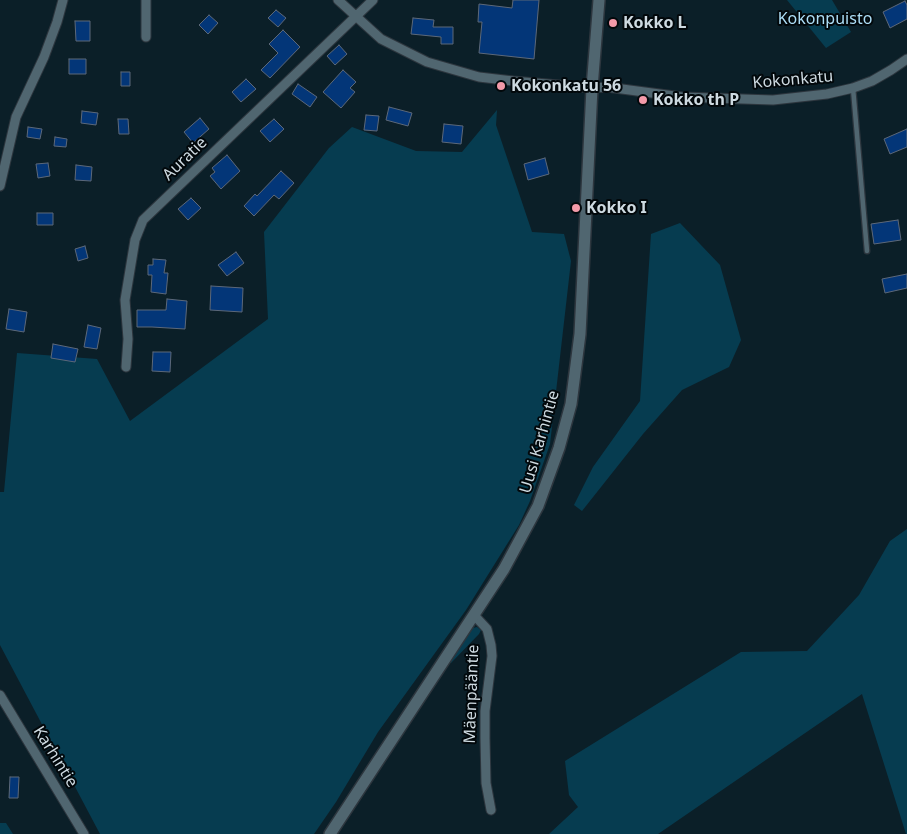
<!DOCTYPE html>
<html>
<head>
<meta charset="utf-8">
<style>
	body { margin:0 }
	canvas { display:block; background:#0b1f28 }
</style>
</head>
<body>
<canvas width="907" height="834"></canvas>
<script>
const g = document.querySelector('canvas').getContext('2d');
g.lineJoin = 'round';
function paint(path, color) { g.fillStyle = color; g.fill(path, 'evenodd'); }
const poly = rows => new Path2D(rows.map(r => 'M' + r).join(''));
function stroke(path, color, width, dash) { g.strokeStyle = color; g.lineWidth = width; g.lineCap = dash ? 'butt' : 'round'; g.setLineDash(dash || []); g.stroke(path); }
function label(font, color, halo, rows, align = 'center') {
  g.font = font + ' "Noto Sans",sans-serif'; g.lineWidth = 4; g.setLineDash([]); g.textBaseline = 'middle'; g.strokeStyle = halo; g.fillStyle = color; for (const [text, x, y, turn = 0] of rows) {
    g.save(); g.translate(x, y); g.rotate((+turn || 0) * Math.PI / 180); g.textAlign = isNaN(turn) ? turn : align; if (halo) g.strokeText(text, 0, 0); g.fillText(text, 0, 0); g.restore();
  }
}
const green = poly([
	[787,0,832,0,851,32,826,48],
	[497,110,496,125,532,232,564,234,571,261,550,444,530,501,519,525,466,610,378,732,336,802,314,834,100,834,0,645,0,492,4,492,17,353,97,359,130,421,268,319,264,232,329,148,352,127,416,151,462,152],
	[680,223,720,265,741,340,729,367,682,390,643,434,582,511,574,505,593,467,640,401,651,234],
	[907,529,907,834,906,834,862,694,658,834,549,834,578,807,569,795,565,761,741,652,807,651,859,595,890,541],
	[477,627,481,630,479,634,451,663,450,662,473,628],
	[0,823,6,823,13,834,0,834]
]);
const building = poly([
	[513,0,539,0,534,59,479,53,482,22,478,22,479,4,512,8,513,0],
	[905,1,907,5,907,19,890,28,883,12,905,1],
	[276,10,286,18,278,27,268,18,276,10],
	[209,15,218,23,208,34,199,25,209,15],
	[413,18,434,20,433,27,453,27,453,44,441,44,441,37,411,34,413,18],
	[75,21,90,21,90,41,76,41,75,21],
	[283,30,300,47,270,78,261,70,278,53,269,44,283,30],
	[339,45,347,54,335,65,327,56,339,45],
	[69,59,86,59,86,74,69,74,69,59],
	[343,70,356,82,350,88,355,92,341,108,323,92,343,70],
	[121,72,130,72,130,86,121,86,121,72],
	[246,79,256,89,241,102,232,92,246,79],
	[298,84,317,97,310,107,292,94,298,84],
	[389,107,412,113,408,126,386,120,389,107],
	[82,111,98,113,96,125,81,123,82,111],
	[366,115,379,116,377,131,364,130,366,115],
	[200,118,209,129,193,143,184,132,200,118],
	[118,119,128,119,129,134,119,134,118,119],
	[274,119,284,129,270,142,260,131,274,119],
	[444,124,463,126,461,144,442,142,444,124],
	[28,127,42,129,40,139,27,137,28,127],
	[907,129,907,147,890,154,884,139,907,129],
	[55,137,67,139,66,147,54,146,55,137],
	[227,155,240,171,221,189,210,176,215,172,212,168,227,155],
	[545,158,549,174,528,180,524,164,545,158],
	[48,163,50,176,38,178,36,164,48,163],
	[76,165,92,167,91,181,75,180,76,165],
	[281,171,294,183,279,199,274,195,254,216,244,206,255,194,257,196,281,171],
	[191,198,201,208,188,220,178,209,191,198],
	[37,213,53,213,53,225,37,225,37,213],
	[898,220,901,240,874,244,871,224,898,220],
	[85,246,88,258,78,261,75,249,85,246],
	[236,252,244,263,227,276,218,265,236,252],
	[153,259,166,260,164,273,168,273,166,294,151,292,152,275,148,275,148,265,153,265,153,259],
	[907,274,907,288,885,293,882,279,907,274],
	[211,286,243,288,242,312,210,310,211,286],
	[167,299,187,301,185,329,152,327,137,327,137,310,166,310,167,299],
	[9,309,27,312,24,332,6,329,9,309],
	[88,325,101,328,97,349,84,347,88,325],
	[53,344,78,349,75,362,51,358,53,344],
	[153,352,171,352,170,372,152,371,153,352],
	[10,777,19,777,18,798,9,798,10,777]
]);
const service = poly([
	[853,88,867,251]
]);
const minor = poly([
	[338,0,381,39,427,62,479,77,513,81,592,88,607,87,682,97,773,100,827,94,853,88,872,81,891,70,907,59],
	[146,37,146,0],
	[0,186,16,117,44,57,57,22,63,0],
	[126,367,128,339,125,300,135,240,143,220,373,0],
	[474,615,487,629,491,645,492,656,485,711,485,738,486,783,491,810],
	[0,695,84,834]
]);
const tertiary = poly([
	[330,834,504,569,538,506,559,448,571,404,580,334,592,88,599,0]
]);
const markers = [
	[613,23,5,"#f39aa9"],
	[501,86,5,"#f39aa9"],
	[643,100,5,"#f39aa9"],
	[576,208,5,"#f39aa9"]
];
const parkNames = [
	["Kokonpuisto",825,19]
];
const poiNames = [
	["Kokko L",623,23],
	["Kokonkatu 56",511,86],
	["Kokko th P",653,100],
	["Kokko I",586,208]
];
const streetNames = [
	["Kokonkatu",793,80,-5],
	["Auratie",185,159,-44],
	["Uusi Karhintie",540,442,-74],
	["Mäenpääntie",472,694,-88],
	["Karhintie",55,757,58]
];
paint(green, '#063c50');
paint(building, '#033678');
stroke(building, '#5c6879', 1);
stroke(service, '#2d363e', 7);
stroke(minor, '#2d363e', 11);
stroke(tertiary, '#2d363e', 14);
stroke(service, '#506670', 4.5);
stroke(minor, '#506670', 9);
stroke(tertiary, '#506670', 11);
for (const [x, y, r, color] of markers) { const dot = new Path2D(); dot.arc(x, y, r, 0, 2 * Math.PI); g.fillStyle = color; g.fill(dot); stroke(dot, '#02080b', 2); }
label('16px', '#addef7', '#02080b', parkNames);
label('bold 16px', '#cedae1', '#02080b', poiNames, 'left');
label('16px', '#cedae1', '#02080b', streetNames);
</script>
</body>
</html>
